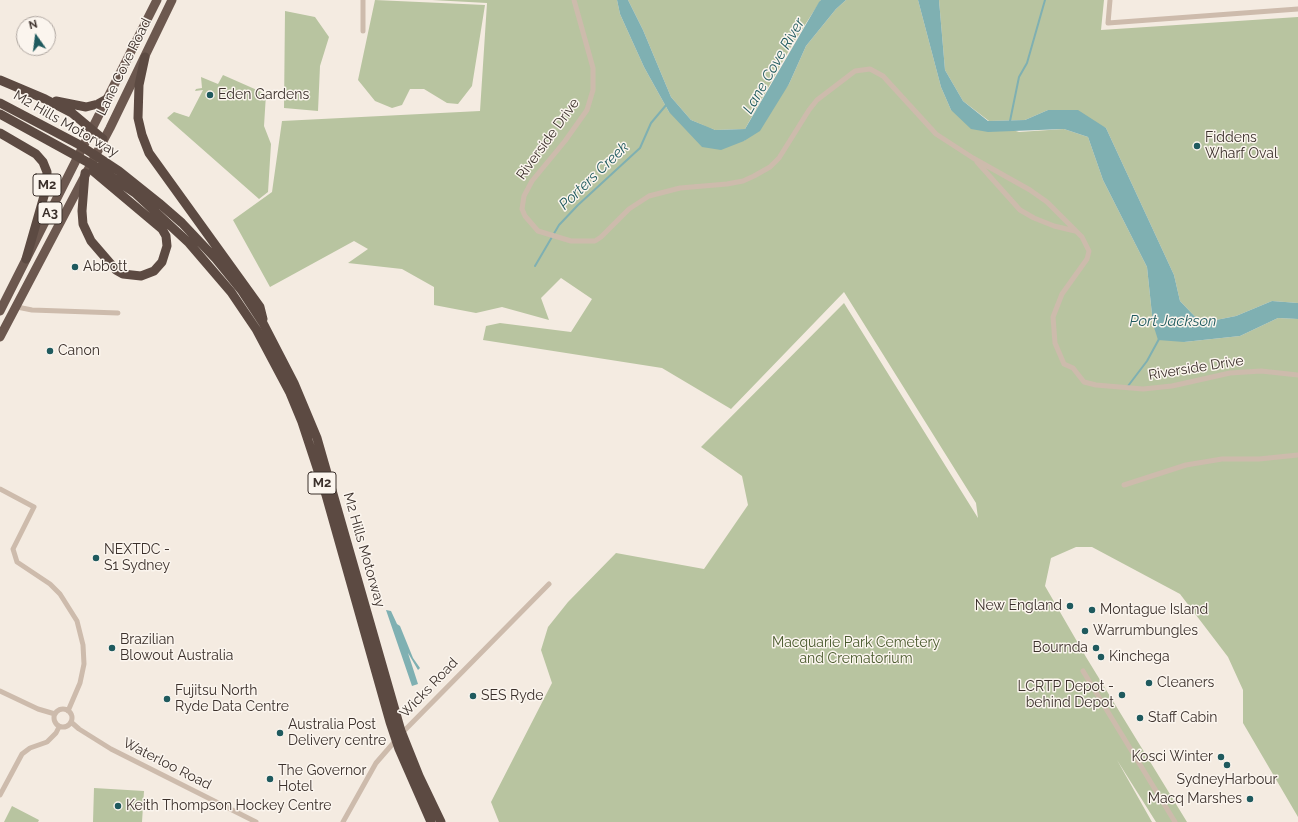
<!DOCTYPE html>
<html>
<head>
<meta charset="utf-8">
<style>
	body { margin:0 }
	#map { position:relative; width:1298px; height:822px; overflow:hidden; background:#f4ebe1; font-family:Raleway,sans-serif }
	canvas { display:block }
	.north { position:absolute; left:16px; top:16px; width:40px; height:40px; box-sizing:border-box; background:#fbf5ee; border:1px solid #aea6a0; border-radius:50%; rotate:346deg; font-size:11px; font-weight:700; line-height:16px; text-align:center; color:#3b302b }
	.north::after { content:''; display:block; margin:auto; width:14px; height:18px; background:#1f5a5e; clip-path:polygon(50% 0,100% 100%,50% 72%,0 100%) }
</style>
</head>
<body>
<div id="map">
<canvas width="1298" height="822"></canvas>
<div class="north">N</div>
</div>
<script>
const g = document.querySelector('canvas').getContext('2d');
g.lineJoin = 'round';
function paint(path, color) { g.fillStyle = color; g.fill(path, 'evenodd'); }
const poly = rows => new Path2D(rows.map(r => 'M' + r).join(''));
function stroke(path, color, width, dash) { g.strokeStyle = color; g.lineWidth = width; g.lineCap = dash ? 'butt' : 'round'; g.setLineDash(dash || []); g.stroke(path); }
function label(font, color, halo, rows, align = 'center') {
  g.font = font + ' Raleway,sans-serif'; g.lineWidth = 3; g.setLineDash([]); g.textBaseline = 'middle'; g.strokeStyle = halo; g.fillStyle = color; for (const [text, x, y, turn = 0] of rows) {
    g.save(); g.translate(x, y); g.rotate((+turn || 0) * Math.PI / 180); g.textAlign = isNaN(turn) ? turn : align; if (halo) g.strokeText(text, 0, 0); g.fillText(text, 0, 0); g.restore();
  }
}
const green = poly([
	[375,0,485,5,472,86,458,104,447,103,424,89,410,89,402,105,392,108,375,101,358,80],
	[432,0,617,0,620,14,644,67,669,112,744,141,789,84,806,46,836,9,846,0,918,0,941,87,951,110,1019,132,1064,129,1088,137,1103,180,1147,267,1153,324,1184,342,1240,336,1278,318,1298,319,1298,817,1243,723,1243,690,1228,657,1180,594,1092,547,1076,547,1051,558,1045,586,1086,657,1187,822,1156,822,1117,760,1152,822,499,822,491,802,552,683,541,650,548,627,568,602,616,553,704,569,748,505,742,476,701,447,844,303,978,518,976,503,844,292,731,409,662,368,483,340,486,326,500,323,571,332,592,299,561,278,541,298,549,320,502,307,476,313,434,305,434,287,402,269,348,263,368,249,354,241,270,287,233,220,272,192,282,121,480,111,487,3],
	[628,0,821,0,792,45,745,129,715,130,691,120,671,97,643,30],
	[939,0,1104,0,1101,30,1298,17,1298,303,1272,301,1236,316,1201,323,1180,301,1174,275,1106,128,1048,110,1025,120,989,121,963,101,945,70],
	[285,11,315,17,329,37,320,66,318,111,284,108],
	[223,75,266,94,264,126,271,144,268,192,259,199,167,118,174,112,189,117,203,90,195,91,196,89,202,88,201,77,218,84],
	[94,788,144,791,142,822,93,822],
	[12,806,39,820,38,822,4,822]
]);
const water = poly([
	[617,0,628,0,643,30,671,97,691,120,715,130,745,129,819,2,821,0,846,0,836,9,806,46,789,84,760,131,744,141,721,150,702,147,669,112,644,67,620,14],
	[918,0,939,0,945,70,963,101,988,121,1025,120,1048,110,1078,110,1106,128,1174,275,1180,301,1201,323,1236,316,1272,301,1298,303,1298,319,1278,318,1240,336,1184,342,1158,340,1153,324,1147,267,1103,180,1088,137,1064,129,988,132,971,129,951,110,941,87],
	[386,610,391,611,397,624,400,626,413,658,420,668,418,670,408,653,418,684,412,686]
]);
const stream = poly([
	[1010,121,1019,77,1027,63,1045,0],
	[535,266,559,225,578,205,640,148,651,123,667,104],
	[1128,386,1147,361,1159,339]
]);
const minor = poly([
	[574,0,593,68,593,90,587,110,565,141,532,181,524,196,522,209,525,216,538,231,571,241,595,241,601,237,629,209,649,196,680,188,727,184,743,181,754,176,770,167,779,158,809,110,817,100,855,71,870,69,883,76,936,134,973,158,1030,190,1047,202,1082,237,1089,251,1087,259,1062,294,1053,317,1055,343,1064,364,1073,368,1084,382,1096,385,1143,389,1172,386,1230,373,1261,371,1298,375],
	[1110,0,1108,23,1298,9],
	[363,31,363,0],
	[977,162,1020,210,1034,218,1054,226,1075,231],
	[17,307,32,310,118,313],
	[1124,485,1186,465,1222,459,1259,459,1298,455],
	[0,489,34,507,13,549,17,562,50,584,60,594,77,621,83,645,84,664,80,683,68,711],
	[1083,671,1175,822],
	[0,691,38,709,55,714],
	'54 718a9 9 0 1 1 18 0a9 9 0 1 1-18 0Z',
	[71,722,79,729,111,749,256,822],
	[401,734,549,584],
	[0,795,22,754,30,748,47,742,56,733,59,727],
	[343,822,376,763,396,740]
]);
const trunk = poly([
	[0,311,157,0],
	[0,337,110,128,172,0]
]);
const motorway = poly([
	[145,57,139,85,138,118,142,135,149,153,260,307,263,319],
	[0,80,45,99,72,113,103,139],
	[56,101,86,107,98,104,107,99],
	[0,103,78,144,119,171,159,203,182,223,216,259,242,291,263,323,294,383,317,438,401,731,419,776,441,822],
	[0,114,100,169,135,193,189,243,231,292,256,329,290,393,302,422,326,495,390,722,399,749,431,822],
	[0,133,36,154,43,162,47,172,46,189,26,259],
	[85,173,82,211,83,224,91,241,116,270,123,274,141,276,154,271,162,262,167,246,166,236,162,229,93,171]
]);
const markers = [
	[210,95,4,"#1f5a5e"],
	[1197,146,4,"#1f5a5e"],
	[75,267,4,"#1f5a5e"],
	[50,351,4,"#1f5a5e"],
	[96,558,4,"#1f5a5e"],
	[1070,606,4,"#1f5a5e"],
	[1092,610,4,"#1f5a5e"],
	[1085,631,4,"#1f5a5e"],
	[112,648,4,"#1f5a5e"],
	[1096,648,4,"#1f5a5e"],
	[1101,657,4,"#1f5a5e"],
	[1149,683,4,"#1f5a5e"],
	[1122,695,4,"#1f5a5e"],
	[473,696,4,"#1f5a5e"],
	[167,699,4,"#1f5a5e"],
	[1140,718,4,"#1f5a5e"],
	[280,733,4,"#1f5a5e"],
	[1221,757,4,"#1f5a5e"],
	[1227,765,4,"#1f5a5e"],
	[270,779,4,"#1f5a5e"],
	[1250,799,4,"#1f5a5e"],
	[118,806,4,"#1f5a5e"]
];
const shields = [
	[47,185,28],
	[50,213,24],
	[322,483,28]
];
const shieldNames = [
	["M2",47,185],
	["A3",50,213],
	["M2",322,483]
];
const streetNames = [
	["Lane Cove Road",124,67,-64],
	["M2 Hills Motorway",66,124,30],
	["Riverside Drive",548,139,-54],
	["Riverside Drive",1196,368,-9],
	["M2 Hills Motorway",364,550,74],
	["Wicks Road",429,688,-46],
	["Waterloo Road",167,764,27]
];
const poiNames = [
	["Eden Gardens",218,95],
	["Fiddens",1205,138],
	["Wharf Oval",1205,154],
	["Abbott",83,267],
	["Canon",58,351],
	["NEXTDC -",104,550],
	["S1 Sydney",104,566],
	["New England",1062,606,"right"],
	["Montague Island",1100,610],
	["Warrumbungles",1093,631],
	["Brazilian",120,640],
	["Blowout Australia",120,656],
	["Bournda",1088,648,"right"],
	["Kinchega",1109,657],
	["Cleaners",1157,683],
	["LCRTP Depot -",1114,687,"right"],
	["behind Depot",1114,703,"right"],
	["Fujitsu North",175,691],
	["Ryde Data Centre",175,707],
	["SES Ryde",481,696],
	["Staff Cabin",1148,718],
	["Australia Post",288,725],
	["Delivery centre",288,741],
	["Kosci Winter",1213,757,"right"],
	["The Governor",278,771],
	["Hotel",278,787],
	["SydneyHarbour",1227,780,"center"],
	["Macq Marshes",1242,799,"right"],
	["Keith Thompson Hockey Centre",126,806]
];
const parkNames = [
	["Macquarie Park Cemetery",856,643],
	["and Crematorium",856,659]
];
const waterNames = [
	["Lane Cove River",774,66,-60],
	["Porters Creek",594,176,-44],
	["Port Jackson",1173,321]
];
paint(green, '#b8c4a0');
paint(water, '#7fb0b2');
stroke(stream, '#7fb0b2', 2);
stroke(minor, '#cdbbac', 5);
stroke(trunk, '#6c584f', 9);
stroke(motorway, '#5c4a42', 9);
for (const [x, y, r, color] of markers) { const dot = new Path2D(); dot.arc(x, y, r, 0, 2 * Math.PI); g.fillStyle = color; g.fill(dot); stroke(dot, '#fbf5ee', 1.5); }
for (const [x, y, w] of shields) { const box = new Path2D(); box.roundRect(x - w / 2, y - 11, w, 22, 3); g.fillStyle = '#fbf5ee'; g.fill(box); stroke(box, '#3b302b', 1); }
label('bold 13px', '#3b302b', null, shieldNames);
label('14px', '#3b302b', '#fbf5ee', streetNames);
label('14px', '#3b302b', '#fbf5ee', poiNames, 'left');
label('14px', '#4a5a2e', '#fbf5ee', parkNames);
label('italic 15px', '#1f5a5e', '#fbf5ee', waterNames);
</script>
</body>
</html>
